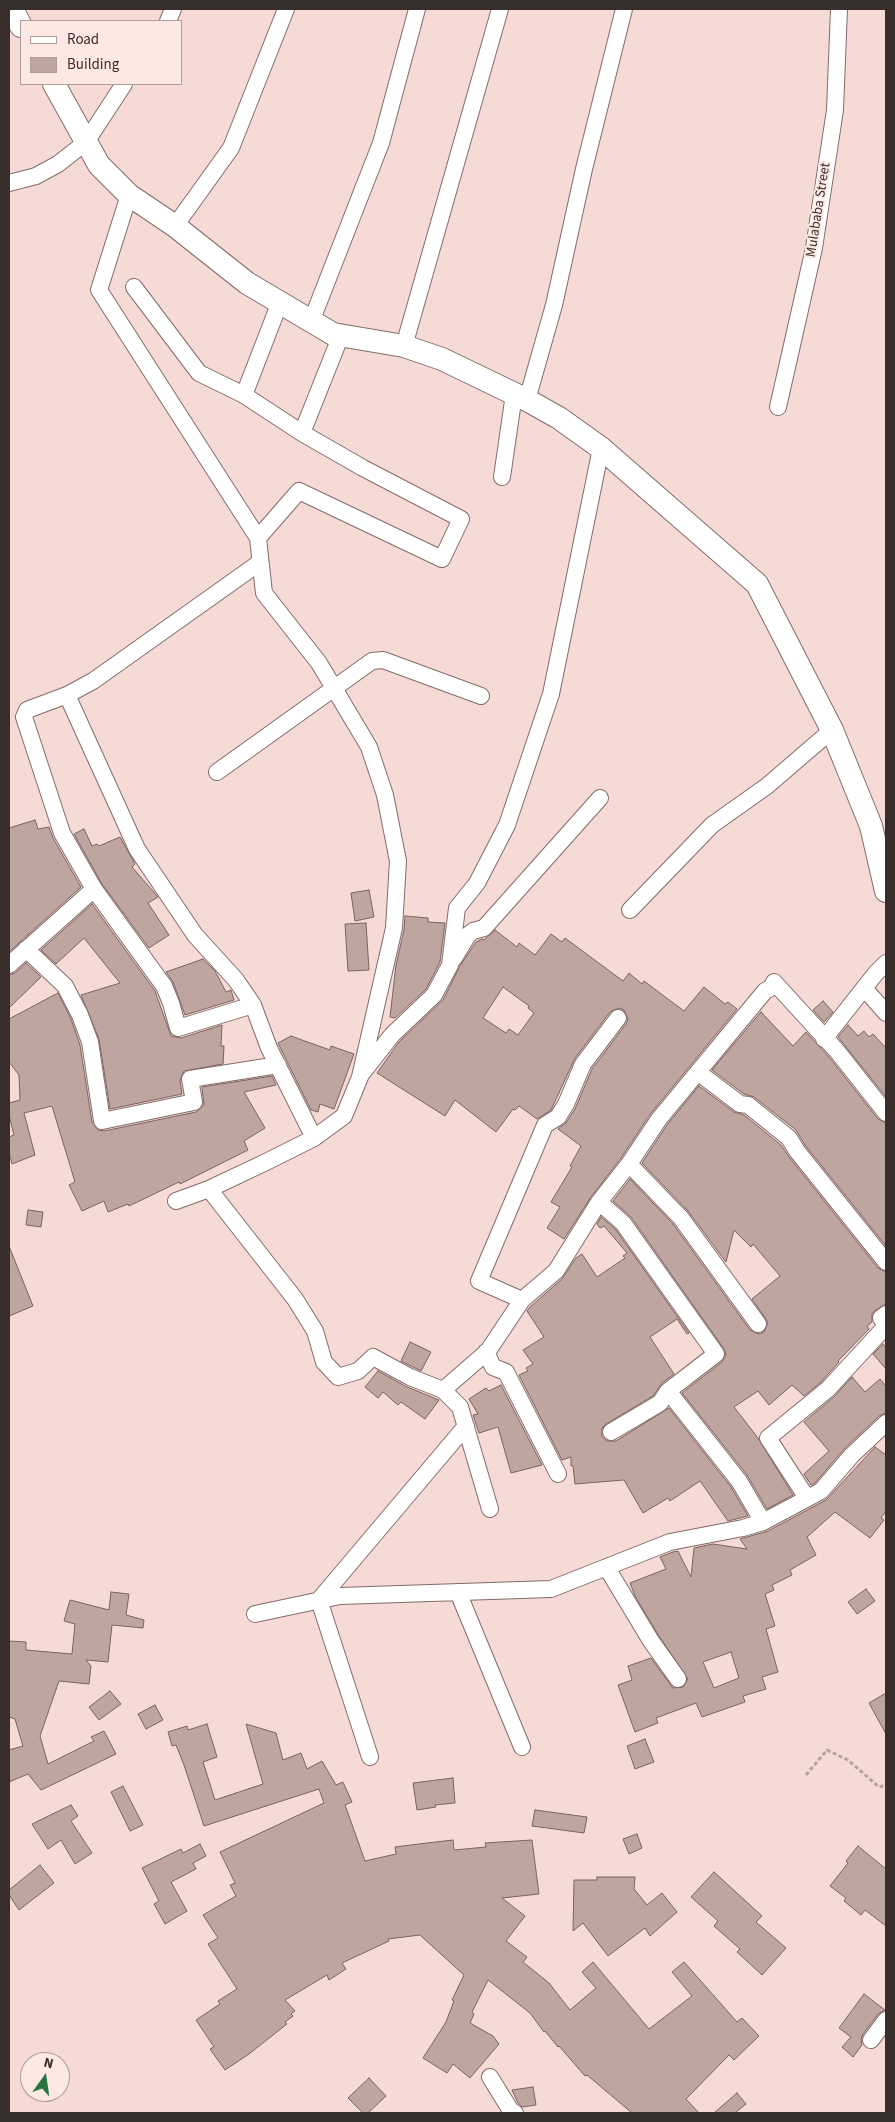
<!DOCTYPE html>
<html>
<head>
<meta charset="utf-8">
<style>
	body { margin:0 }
	#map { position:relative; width:895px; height:2122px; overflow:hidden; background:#f5dad5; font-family:"Source Sans 3",sans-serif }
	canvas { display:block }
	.frame { position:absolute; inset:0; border:10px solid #372d2b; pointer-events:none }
	.legend { position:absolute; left:20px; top:20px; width:162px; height:65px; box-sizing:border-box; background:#fee8e4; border:1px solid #ae9d9a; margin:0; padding:6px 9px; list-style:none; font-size:15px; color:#372d2b }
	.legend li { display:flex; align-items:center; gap:10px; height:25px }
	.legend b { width:25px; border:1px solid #ae9d9a }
	.north { position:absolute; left:20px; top:2052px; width:50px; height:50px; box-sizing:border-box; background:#fee8e4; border:1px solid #ae9d9a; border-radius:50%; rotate:14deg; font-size:14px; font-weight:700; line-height:20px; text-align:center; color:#372d2b }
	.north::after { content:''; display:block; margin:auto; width:18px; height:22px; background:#287443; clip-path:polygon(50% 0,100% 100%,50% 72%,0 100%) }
</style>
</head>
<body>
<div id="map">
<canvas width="895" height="2122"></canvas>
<div class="frame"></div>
<ul class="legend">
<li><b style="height:6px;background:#fff"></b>Road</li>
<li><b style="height:14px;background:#bea5a0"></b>Building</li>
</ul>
<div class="north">N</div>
</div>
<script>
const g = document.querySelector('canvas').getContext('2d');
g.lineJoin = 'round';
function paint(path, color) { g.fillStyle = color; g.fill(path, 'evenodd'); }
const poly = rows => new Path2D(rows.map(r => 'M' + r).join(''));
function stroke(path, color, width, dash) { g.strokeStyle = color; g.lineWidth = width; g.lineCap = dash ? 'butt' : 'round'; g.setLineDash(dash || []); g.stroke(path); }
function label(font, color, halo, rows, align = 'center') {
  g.font = font + ' "Source Sans 3",sans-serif'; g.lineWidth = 4; g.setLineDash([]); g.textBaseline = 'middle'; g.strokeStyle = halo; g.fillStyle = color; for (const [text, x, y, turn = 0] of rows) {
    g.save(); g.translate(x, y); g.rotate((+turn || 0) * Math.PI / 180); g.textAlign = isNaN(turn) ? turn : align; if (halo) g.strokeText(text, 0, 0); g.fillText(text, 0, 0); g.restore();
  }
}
const building = poly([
	[35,820,38,829,49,827,53,838,81,887,9,952,9,828,35,820],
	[84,829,92,846,97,844,99,846,120,837,135,864,132,867,158,897,148,903,169,935,149,948,102,884,74,834,84,829],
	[369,890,374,917,355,921,351,893,369,890],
	[92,904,155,991,171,1036,181,1038,222,1025,221,1046,224,1046,223,1064,184,1071,180,1080,182,1094,110,1109,99,1039,81,995,120,983,84,938,56,964,41,950,92,904],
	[405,916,428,918,428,922,445,923,440,962,426,989,395,1018,390,1017,396,965,404,930,405,916],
	[366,923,369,970,348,971,345,924,366,923],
	[495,930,517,947,519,943,535,955,551,934,562,942,565,938,623,981,629,973,642,984,644,981,684,1011,704,987,725,1004,728,1002,737,1009,651,1113,621,1158,591,1197,564,1239,547,1228,560,1207,551,1202,572,1167,570,1166,581,1146,558,1129,566,1123,575,1109,592,1069,626,1024,628,1019,624,1010,619,1008,610,1012,575,1058,551,1110,537,1119,519,1106,515,1110,513,1109,496,1132,455,1100,445,1116,377,1073,399,1042,443,1000,460,966,476,942,482,939,484,940,495,930],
	[503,987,529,1006,528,1008,534,1013,518,1035,509,1029,506,1033,483,1018,503,987],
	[203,959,215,971,226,992,231,990,234,1000,185,1015,173,982,166,972,203,959],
	[26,963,41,977,9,1008,9,975,15,973,26,963],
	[58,993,71,1019,80,1045,92,1122,98,1130,104,1131,196,1112,204,1105,202,1087,272,1076,276,1085,244,1092,265,1128,244,1141,248,1150,180,1184,179,1182,129,1206,128,1204,108,1212,104,1201,82,1211,69,1185,75,1182,52,1106,24,1113,35,1155,12,1164,9,1152,9,1137,14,1135,9,1115,9,1103,20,1100,19,1075,9,1062,9,1019,58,993],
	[823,1001,833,1012,824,1022,813,1010,823,1001],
	[761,1012,793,1046,806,1032,829,1057,878,1119,886,1123,886,1246,805,1145,796,1130,754,1097,744,1094,712,1070,761,1012],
	[848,1025,858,1036,864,1031,869,1037,873,1034,886,1048,886,1097,838,1037,848,1025],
	[291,1036,330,1050,331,1046,354,1054,334,1109,320,1104,318,1112,311,1110,278,1043,291,1036],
	[699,1086,734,1112,744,1115,781,1145,789,1157,878,1268,886,1272,886,1304,874,1311,872,1314,872,1322,867,1326,869,1329,838,1361,839,1362,821,1382,804,1396,792,1385,769,1405,758,1391,734,1407,758,1438,793,1495,767,1509,747,1475,682,1393,722,1362,726,1354,724,1349,631,1217,613,1201,630,1179,673,1224,750,1330,759,1334,764,1332,768,1322,752,1299,780,1276,753,1244,751,1247,734,1230,726,1262,688,1211,642,1163,667,1125,699,1086],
	[28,1210,43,1212,41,1227,26,1225,28,1210],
	[601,1217,616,1230,689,1333,687,1334,677,1319,650,1337,674,1374,662,1383,653,1396,606,1424,602,1428,602,1437,607,1441,616,1441,669,1408,731,1487,748,1516,728,1521,700,1481,670,1501,668,1498,643,1513,624,1480,575,1484,573,1466,571,1466,571,1457,562,1460,519,1375,528,1371,526,1368,533,1364,523,1350,544,1337,527,1311,530,1307,562,1279,576,1258,582,1254,597,1277,625,1258,623,1256,627,1253,604,1226,600,1228,597,1224,601,1217],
	[9,1246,33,1306,9,1316,9,1246],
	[410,1342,431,1352,421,1371,401,1361,410,1342],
	[883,1344,886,1348,886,1369,873,1354,883,1344],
	[378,1371,405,1386,439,1400,425,1419,401,1402,398,1405,383,1392,378,1398,365,1387,378,1371],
	[852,1377,865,1392,880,1379,886,1386,886,1413,879,1416,845,1448,815,1483,811,1485,804,1474,829,1451,804,1422,834,1397,852,1377],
	[501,1385,542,1465,511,1473,498,1427,479,1433,473,1415,478,1414,469,1399,486,1388,489,1391,501,1385],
	[875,1447,886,1455,886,1511,881,1518,884,1520,870,1538,835,1512,807,1537,816,1555,790,1570,792,1575,772,1585,774,1590,765,1594,775,1626,766,1629,778,1672,762,1677,766,1689,743,1696,745,1702,702,1717,696,1703,656,1718,658,1723,635,1732,618,1685,632,1680,628,1666,651,1658,673,1688,683,1687,688,1679,659,1636,635,1596,630,1583,666,1569,660,1557,673,1552,678,1551,691,1577,694,1548,713,1544,747,1549,740,1539,768,1531,826,1500,875,1447],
	[731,1652,739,1678,714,1688,703,1662,731,1652],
	[866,1589,875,1601,857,1614,848,1602,866,1589],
	[111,1592,129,1594,126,1615,144,1620,143,1628,112,1625,108,1662,86,1660,91,1666,89,1684,59,1681,40,1736,48,1764,94,1741,91,1737,104,1731,116,1754,41,1790,28,1774,9,1782,9,1750,23,1746,15,1719,9,1717,9,1641,26,1642,26,1650,72,1654,75,1624,64,1621,70,1600,109,1610,111,1592],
	[110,1691,121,1704,99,1720,89,1707,110,1691],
	[886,1693,886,1734,869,1703,886,1693],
	[155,1705,163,1720,146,1729,138,1714,155,1705],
	[207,1724,217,1757,203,1762,215,1800,263,1784,246,1724,276,1733,283,1760,301,1753,307,1769,322,1761,336,1785,343,1782,352,1802,345,1805,365,1861,396,1854,395,1847,427,1843,453,1840,454,1850,486,1847,485,1843,532,1840,539,1894,502,1898,525,1916,506,1941,527,1957,523,1962,549,1983,570,2010,596,1988,582,1972,593,1962,649,2029,692,1996,672,1972,684,1962,737,2022,742,2018,759,2036,734,2060,729,2055,686,2099,699,2113,632,2113,587,2075,585,2076,559,2046,558,2047,545,2031,544,2032,530,2013,488,1980,472,2012,474,2014,470,2023,493,2036,499,2044,470,2078,453,2064,447,2073,423,2058,446,2022,454,2001,452,2000,464,1975,420,1935,388,1939,389,1941,342,1963,346,1969,329,1980,327,1975,285,2000,295,2011,291,2014,293,2016,285,2022,287,2024,249,2054,225,2070,210,2049,214,2047,196,2020,220,2004,218,2001,237,1989,208,1944,218,1938,203,1915,236,1896,230,1885,235,1883,220,1852,324,1803,319,1789,204,1826,184,1765,176,1745,172,1746,168,1732,187,1726,188,1730,207,1724],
	[645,1739,654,1762,635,1769,627,1746,645,1739],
	[453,1778,455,1803,435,1805,436,1807,417,1810,413,1783,453,1778],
	[123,1786,143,1825,130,1831,111,1792,123,1786],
	[71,1805,78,1816,71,1821,92,1853,75,1864,61,1840,48,1849,32,1824,71,1805],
	[535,1810,587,1817,584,1833,532,1826,535,1810],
	[637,1834,642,1848,629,1854,623,1839,637,1834],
	[200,1844,206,1856,193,1863,196,1869,171,1882,187,1911,165,1924,154,1904,159,1901,142,1868,181,1849,183,1853,200,1844],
	[858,1846,886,1869,886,1926,865,1910,861,1915,844,1901,846,1898,830,1886,848,1863,846,1861,858,1846],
	[40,1865,54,1883,19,1910,9,1895,9,1890,40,1865],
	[714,1872,762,1916,756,1922,786,1948,762,1975,737,1952,740,1949,714,1926,718,1921,691,1897,714,1872],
	[597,1877,635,1877,634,1889,647,1905,662,1893,677,1912,650,1936,645,1928,608,1956,583,1923,573,1931,574,1880,597,1880,597,1877],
	[864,1994,885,2010,878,2014,863,2034,861,2039,862,2045,853,2057,842,2047,851,2037,839,2028,864,1994],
	[369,2078,386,2096,368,2113,363,2113,348,2098,369,2078],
	[533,2087,536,2105,522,2107,518,2103,512,2090,533,2087],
	[737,2093,746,2104,735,2113,714,2113,737,2093]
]);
const path = poly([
	[806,1775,827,1750,848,1760,879,1787,886,1785]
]);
const street = poly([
	[168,21,173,9],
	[9,183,36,176,58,164,86,142,124,84],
	[129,195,99,290,258,538,264,593,319,663,369,747,385,795,398,861,394,928,360,1077,344,1116,314,1138,266,1162,209,1189,176,1201],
	[175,226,231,148,286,9],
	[134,287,199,373,244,395,302,433],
	[311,322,381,143,417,9],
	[404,346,500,9],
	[244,395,280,302],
	[527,400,554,305,584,169,624,9],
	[778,407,814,248,835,110,839,9],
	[502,477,514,394],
	[258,538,299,491,442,559,461,519,363,468,302,433,341,335],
	[67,695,137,849,195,935,236,980,253,1005,269,1048,314,1138],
	[217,772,372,661,383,660,481,696],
	[630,910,712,825,767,786,832,730],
	[26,949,65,986,80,1015,90,1042,102,1121,194,1102,190,1079,278,1065],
	[454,958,468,935,473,931,484,928,600,798],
	[9,965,94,889],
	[864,988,886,1013],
	[253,1005,178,1028,171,1003,164,986,94,889,62,833,24,717,27,710,67,695,93,681,259,563],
	[824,1039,876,973,886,963],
	[363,1072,392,1035,434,995,450,965,457,908,477,883,507,825,551,694,601,448],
	[699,1073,740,1104,748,1105,789,1138,797,1151,886,1262],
	[629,1164,681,1218,758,1324],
	[209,1189,295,1299,315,1331,324,1362,338,1377,358,1371,373,1357,410,1377,443,1390,460,1407,490,1509],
	[599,1202,623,1223,716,1354,668,1391,660,1403,611,1432],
	[522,1300,479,1281,545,1125,558,1117,566,1104,583,1064,618,1018],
	[486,1352,493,1367,506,1372,558,1474],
	[443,1390,488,1351,522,1300,556,1271,599,1202,629,1164,659,1119,765,991,772,987,774,982,837,1051,886,1113],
	[668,1391,739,1481,763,1522],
	[807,1498,768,1438,828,1389,886,1326,881,1318,886,1314],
	[607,1568,651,1641,678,1679],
	[458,1592,522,1747],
	[255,1614,340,1596,551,1589,670,1542,743,1528,763,1522,821,1491,852,1455,886,1423],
	[370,1757,319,1600,466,1426],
	[871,2040,886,2020],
	[490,2077,511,2111,515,2113]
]);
const secondary = poly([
	[12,9,21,26],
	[54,84,99,165,129,195,175,226,247,283,333,334,404,346,442,359,527,400,559,418,601,448,757,584,832,730,871,826,886,891]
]);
const streetNames = [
	["Mulababa Street",819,210,-81]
];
paint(building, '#bea5a0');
stroke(building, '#7a635f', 1);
stroke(street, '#846c68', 18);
stroke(secondary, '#846c68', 24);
stroke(path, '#b8a39f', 3, [4, 2.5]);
stroke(street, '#fff', 16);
stroke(secondary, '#fff', 22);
label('14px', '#372d2b', '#fee8e4', streetNames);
</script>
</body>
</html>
